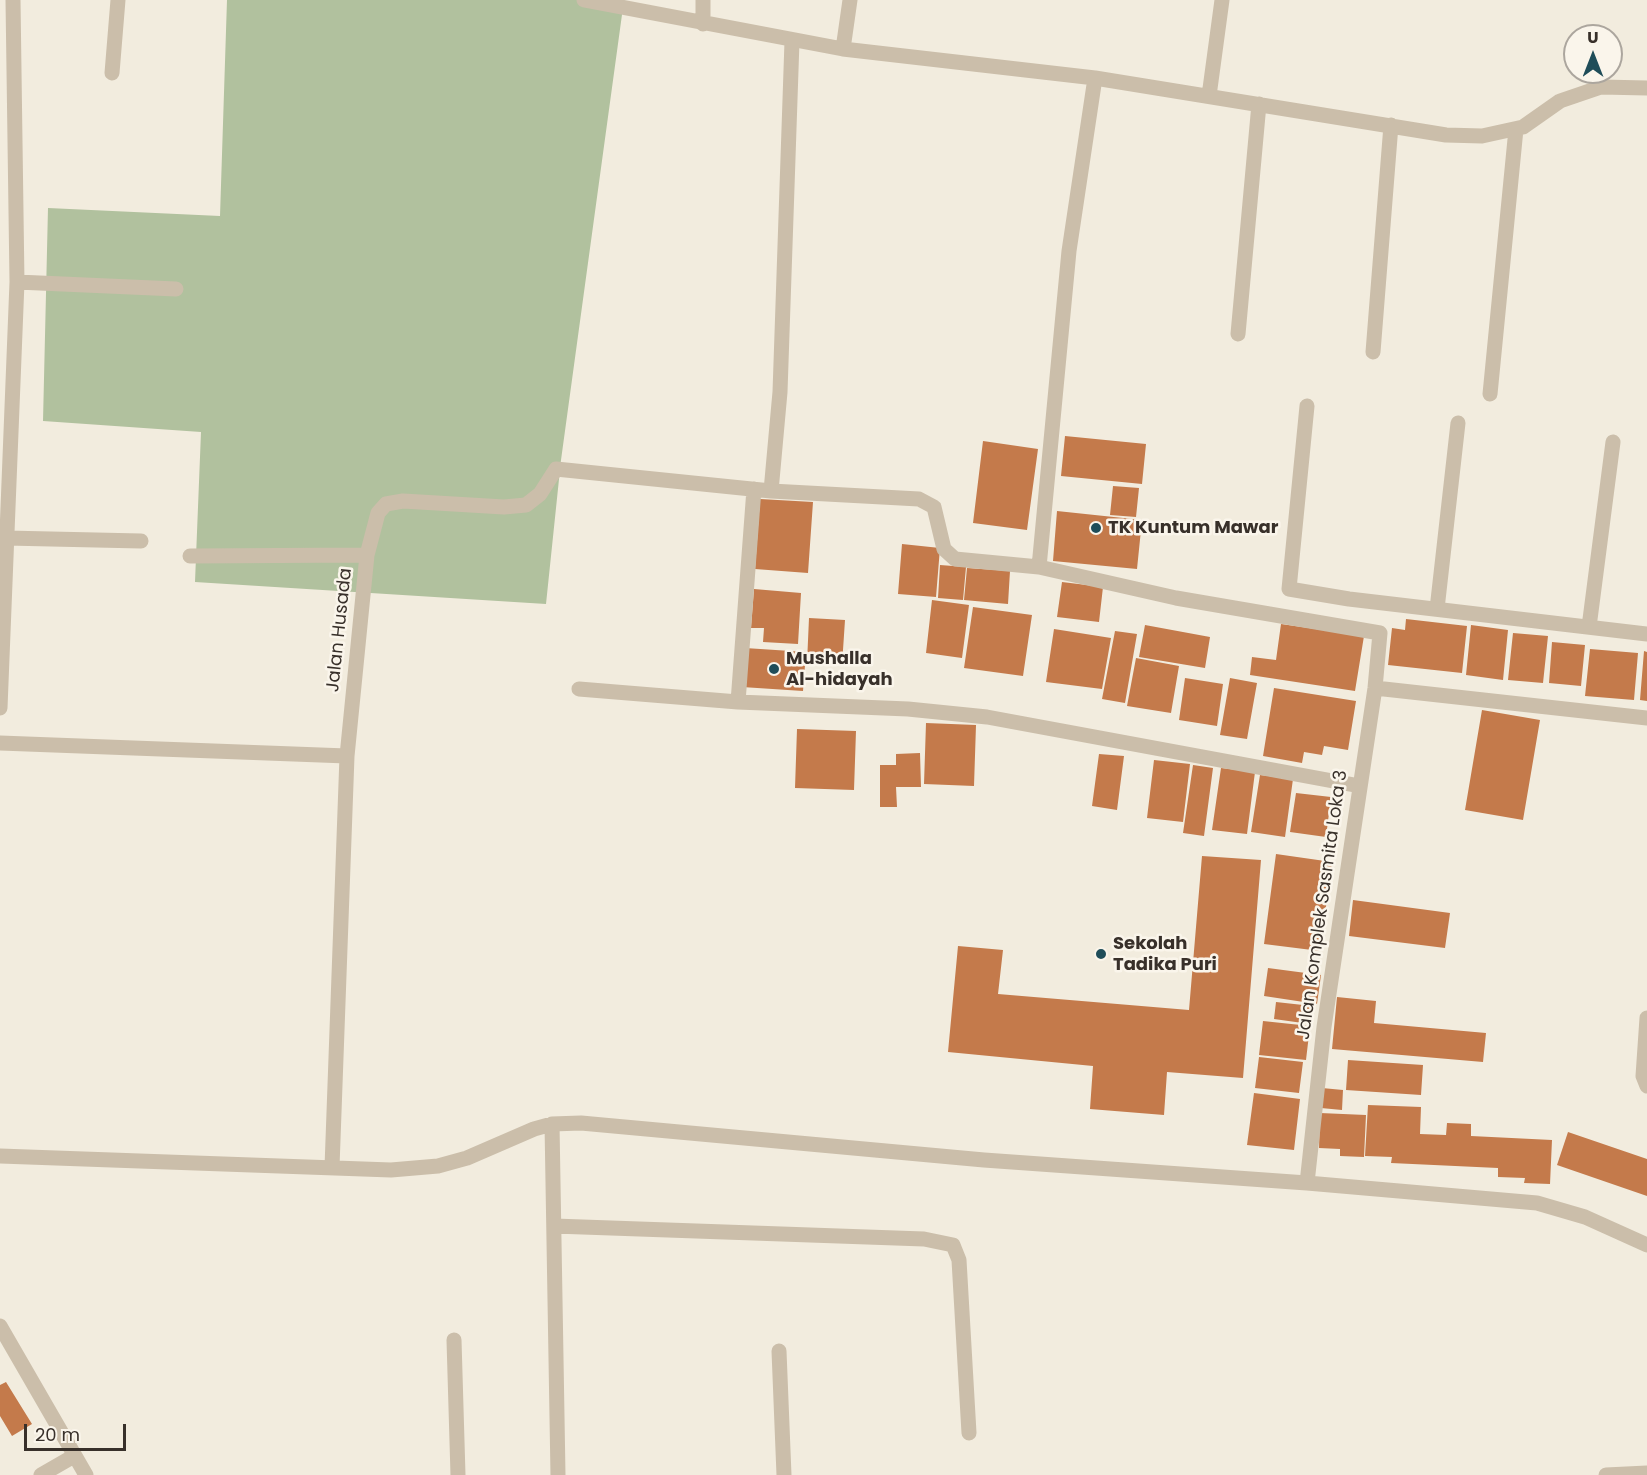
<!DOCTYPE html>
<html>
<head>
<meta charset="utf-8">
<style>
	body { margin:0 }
	#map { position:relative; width:1647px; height:1475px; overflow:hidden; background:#f2ecde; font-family:Poppins,sans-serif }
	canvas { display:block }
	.north { position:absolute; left:1563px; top:24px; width:60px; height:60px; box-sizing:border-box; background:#faf5eb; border:2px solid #aca69e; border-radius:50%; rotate:0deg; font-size:16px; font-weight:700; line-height:24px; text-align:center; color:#38302a }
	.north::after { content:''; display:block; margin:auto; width:21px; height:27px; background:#1f4d59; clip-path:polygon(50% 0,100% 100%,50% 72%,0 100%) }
	.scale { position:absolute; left:24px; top:1424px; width:102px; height:27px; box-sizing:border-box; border:3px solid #38302a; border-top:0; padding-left:8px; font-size:18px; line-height:21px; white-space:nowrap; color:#38302a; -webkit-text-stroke:4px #faf5eb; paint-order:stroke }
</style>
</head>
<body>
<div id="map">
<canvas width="1647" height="1475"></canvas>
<div class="north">U</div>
<div class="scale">20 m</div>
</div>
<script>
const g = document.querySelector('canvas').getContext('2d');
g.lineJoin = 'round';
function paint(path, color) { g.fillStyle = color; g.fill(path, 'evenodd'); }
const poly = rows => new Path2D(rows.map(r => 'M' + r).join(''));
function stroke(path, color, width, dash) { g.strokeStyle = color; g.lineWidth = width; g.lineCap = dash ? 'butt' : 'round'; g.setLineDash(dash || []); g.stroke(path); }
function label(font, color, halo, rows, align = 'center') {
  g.font = font + ' Poppins,sans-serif'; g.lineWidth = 5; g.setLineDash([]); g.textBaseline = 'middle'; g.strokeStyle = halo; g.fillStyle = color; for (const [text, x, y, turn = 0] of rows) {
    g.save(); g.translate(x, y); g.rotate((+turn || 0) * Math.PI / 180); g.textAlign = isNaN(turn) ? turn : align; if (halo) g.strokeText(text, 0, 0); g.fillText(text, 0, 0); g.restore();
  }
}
const green = poly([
	[227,0,624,0,561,460,546,604,195,582,201,432,43,421,48,208,220,216]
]);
const building = poly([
	[1065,436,1146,444,1142,484,1061,476],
	[983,441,1038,449,1027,530,973,523],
	[1113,486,1139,488,1136,517,1110,515],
	[760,499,813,502,808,573,755,569],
	[1057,511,1142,520,1137,569,1053,561],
	[902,544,940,548,936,597,898,594],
	[940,565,966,567,963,600,938,598],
	[967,568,1010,571,1008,604,964,600],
	[1062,582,1103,587,1099,622,1057,617],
	[754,589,801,593,798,644,763,642,764,628,751,628],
	[932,600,969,605,962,658,926,653],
	[973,607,1032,615,1023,676,964,668],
	[809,618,845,620,842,665,807,663],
	[1406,619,1467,626,1462,673,1388,665,1392,628,1405,630],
	[1281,624,1364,636,1355,691,1250,675,1252,657,1276,660],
	[1145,625,1210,637,1205,668,1139,657],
	[1471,625,1508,630,1503,680,1466,675],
	[1054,629,1111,638,1102,689,1046,682],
	[1115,631,1137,634,1125,703,1102,699],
	[1513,633,1548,636,1543,683,1508,680],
	[1552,642,1585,645,1581,686,1549,683],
	[745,648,806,652,803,691,742,687],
	[1590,649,1638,653,1634,700,1585,696],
	[1644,651,1647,652,1647,701,1640,700],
	[1136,658,1179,666,1171,713,1127,706],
	[1185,678,1223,684,1217,726,1179,720],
	[1230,678,1257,683,1247,739,1220,735],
	[1274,688,1356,701,1348,750,1324,746,1322,755,1304,752,1302,763,1263,756],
	[1482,710,1540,720,1523,820,1465,810],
	[926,723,976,725,974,786,924,784],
	[797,729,856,731,854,790,795,788],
	[920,753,921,787,896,787,897,807,880,807,880,765,896,765,896,754],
	[1099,754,1124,756,1117,810,1092,806],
	[1154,760,1190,764,1183,822,1147,818],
	[1193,765,1213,768,1204,836,1183,833],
	[1221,768,1255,772,1247,834,1212,830],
	[1260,775,1293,779,1285,837,1251,832],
	[1296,793,1331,797,1326,837,1290,832],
	[1276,854,1332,862,1320,951,1264,944],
	[1202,856,1261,860,1243,1078,1167,1072,1164,1115,1090,1109,1093,1066,948,1052,958,946,1003,950,998,994,1189,1010],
	[1353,900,1450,913,1445,948,1349,936],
	[1268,968,1321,975,1317,1004,1264,996],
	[1337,997,1376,1001,1374,1023,1486,1033,1483,1062,1332,1049],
	[1276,1002,1312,1006,1310,1024,1274,1019],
	[1263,1021,1310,1026,1306,1060,1259,1055],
	[1259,1057,1303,1062,1299,1093,1255,1088],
	[1348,1060,1423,1065,1421,1095,1346,1090],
	[1322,1088,1343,1090,1342,1110,1321,1108],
	[1254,1093,1300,1099,1294,1150,1247,1145],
	[1368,1105,1421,1107,1420,1134,1446,1135,1447,1123,1471,1124,1471,1136,1552,1140,1550,1184,1524,1183,1525,1178,1498,1177,1498,1168,1391,1163,1392,1157,1365,1156],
	[1320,1113,1366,1115,1364,1157,1340,1156,1340,1149,1319,1148],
	[1568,1132,1647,1159,1647,1196,1557,1165],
	[6,1382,32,1424,12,1436,0,1416,0,1385]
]);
const minor = poly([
	[584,0,843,49,1095,78,1446,135,1482,136,1523,127,1560,101,1601,87,1647,88],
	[703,24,703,0],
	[843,49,850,0],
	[112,73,118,0],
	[1209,96,1222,0],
	[17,282,176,289],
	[1238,334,1259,104],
	[1373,352,1391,125],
	[1490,394,1516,129],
	[1307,406,1289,589,1349,599,1647,634],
	[771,491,780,392,792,41],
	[6,538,141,541],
	[190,556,367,555],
	[1039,567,1069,251,1095,78],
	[1437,609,1458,423],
	[1589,627,1613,442],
	[1375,688,1647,718],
	[579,689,738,702,754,489],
	[738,702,908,709,987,717,1360,786],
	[0,708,17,282,13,0],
	[0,743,347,756],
	[1647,1018,1643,1076,1647,1086],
	[552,1124,558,1475],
	[0,1156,391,1170,438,1166,467,1158,534,1129,552,1124,581,1123,984,1160,1307,1183,1537,1203,1585,1217,1647,1245],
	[332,1167,347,756,367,555,378,513,386,504,403,501,504,507,526,505,540,494,556,469,771,491,919,499,934,507,944,549,955,559,1039,567,1176,598,1380,633,1375,688,1324,1027,1307,1183],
	[554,1226,924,1239,953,1245,959,1260,969,1433],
	[0,1326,86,1475],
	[454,1340,458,1475],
	[779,1351,784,1475],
	[41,1475,74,1456],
	[1606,1475,1647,1473]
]);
const markers = [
	[1096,528,6,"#1f4d59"],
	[774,669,6,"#1f4d59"],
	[1101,954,6,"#1f4d59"]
];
const poiNames = [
	["TK Kuntum Mawar",1108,528],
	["Mushalla",786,659],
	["Al-hidayah",786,680],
	["Sekolah",1113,944],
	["Tadika Puri",1113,965]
];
const streetNames = [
	["Jalan Husada",340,630,-84],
	["Jalan Komplek Sasmita Loka 3",1323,905,-82]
];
paint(green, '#b1c19e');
paint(building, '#c47a4b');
stroke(minor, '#cbbeaa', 15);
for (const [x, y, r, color] of markers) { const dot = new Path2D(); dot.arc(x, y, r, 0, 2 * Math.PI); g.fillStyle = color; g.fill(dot); stroke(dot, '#faf5eb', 2); }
label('bold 18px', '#38302a', '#faf5eb', poiNames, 'left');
label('18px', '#38302a', '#faf5eb', streetNames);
</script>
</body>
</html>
